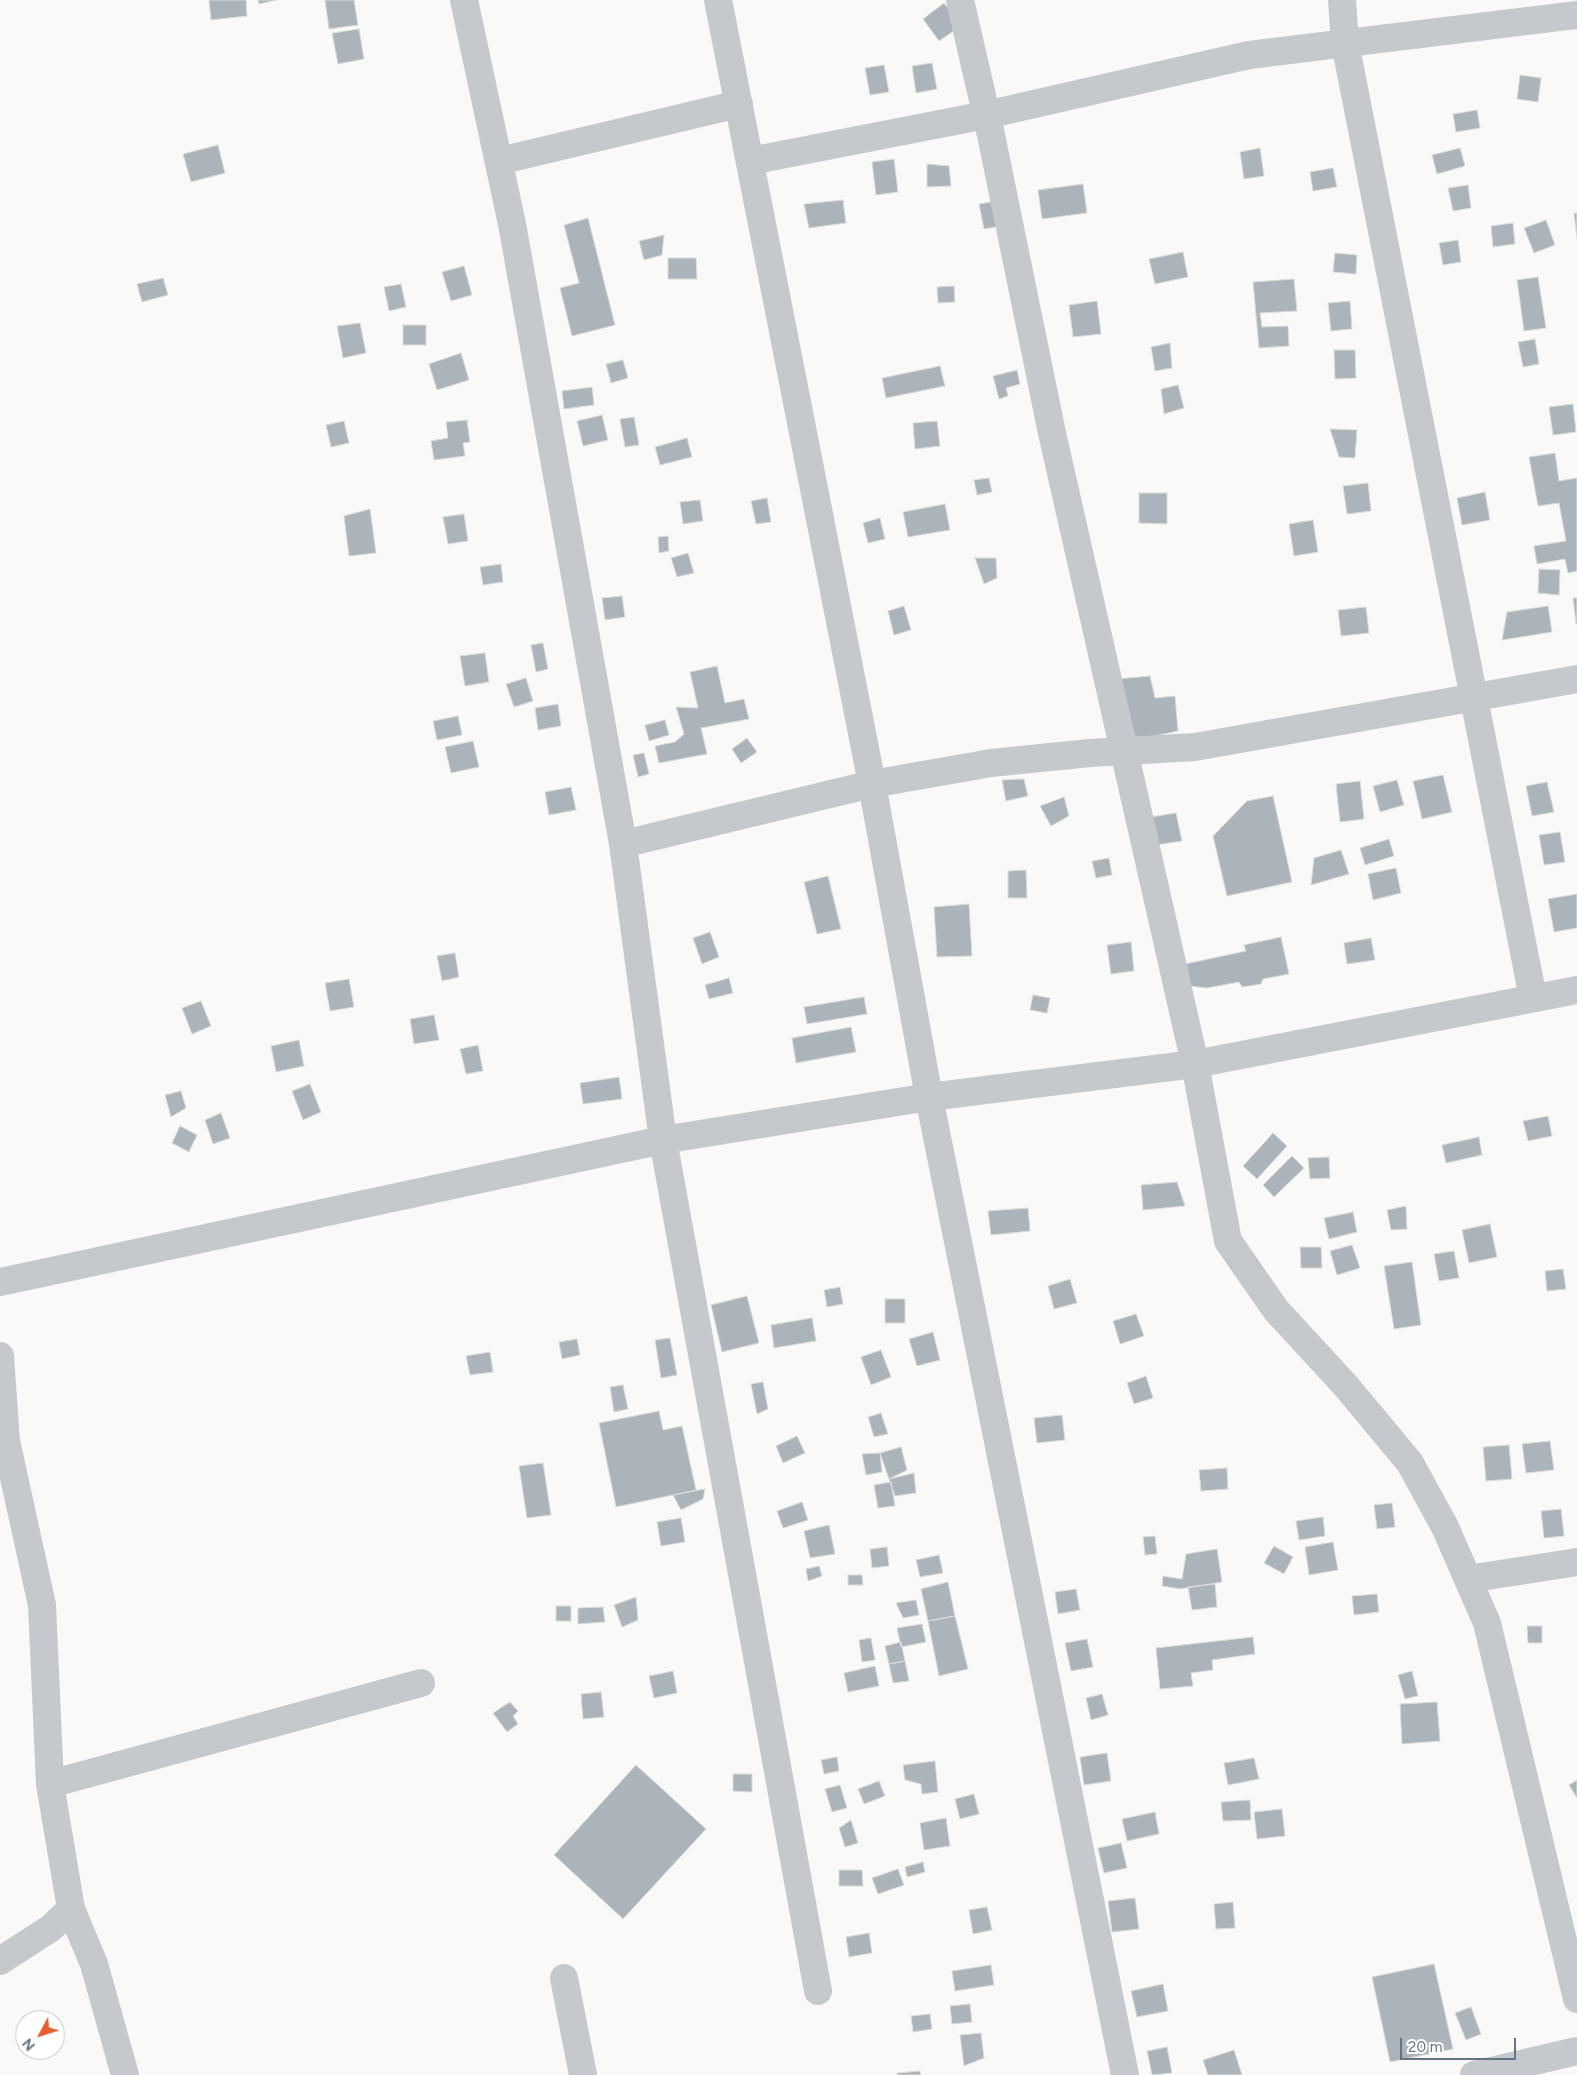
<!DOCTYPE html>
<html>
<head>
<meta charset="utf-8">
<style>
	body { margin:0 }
	#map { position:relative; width:1577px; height:2075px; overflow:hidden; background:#f9faf7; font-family:Figtree,sans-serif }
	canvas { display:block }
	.north { position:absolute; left:15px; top:2010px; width:50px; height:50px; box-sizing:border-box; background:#fff; border:1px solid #c1c7cd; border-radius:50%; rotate:230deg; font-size:14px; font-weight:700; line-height:20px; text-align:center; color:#647483 }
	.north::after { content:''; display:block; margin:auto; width:18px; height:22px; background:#e55e2c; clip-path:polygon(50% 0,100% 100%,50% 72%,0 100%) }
	.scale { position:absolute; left:1400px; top:2038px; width:116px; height:22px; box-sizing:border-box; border:2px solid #647483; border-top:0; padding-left:6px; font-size:15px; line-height:18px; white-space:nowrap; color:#647483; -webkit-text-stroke:4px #fff; paint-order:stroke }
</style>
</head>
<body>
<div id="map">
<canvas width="1577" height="2075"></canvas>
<div class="north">N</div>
<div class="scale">20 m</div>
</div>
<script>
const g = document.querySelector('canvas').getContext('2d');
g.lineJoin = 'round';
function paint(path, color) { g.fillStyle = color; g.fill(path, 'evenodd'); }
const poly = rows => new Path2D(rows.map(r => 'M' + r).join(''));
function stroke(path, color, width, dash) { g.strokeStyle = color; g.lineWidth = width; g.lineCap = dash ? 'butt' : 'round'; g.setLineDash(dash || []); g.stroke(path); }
const building = poly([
	[209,0,246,0,247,16,211,20,209,0],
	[258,0,276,0,259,4,258,0],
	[325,0,354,0,358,25,329,29,325,0],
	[944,3,961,26,939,41,923,19,944,3],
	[359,29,364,59,338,64,332,33,359,29],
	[932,63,937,89,916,93,912,66,932,63],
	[884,65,889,92,870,95,865,68,884,65],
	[1520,75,1541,78,1538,102,1517,99,1520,75],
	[1477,110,1480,128,1456,132,1453,114,1477,110],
	[218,145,225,173,191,182,183,154,218,145],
	[1260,148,1264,176,1244,179,1240,152,1260,148],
	[1460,148,1465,166,1437,174,1432,155,1460,148],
	[894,159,898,192,876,195,872,162,894,159],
	[927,164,949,166,951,186,927,187,927,164],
	[1333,168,1337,187,1313,191,1310,172,1333,168],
	[1083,184,1087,213,1042,219,1038,190,1083,184],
	[1468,185,1471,208,1453,211,1448,188,1468,185],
	[843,200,846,223,809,228,804,204,843,200],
	[1004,200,1008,225,984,229,979,204,1004,200],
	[1574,213,1577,213,1577,239,1574,213],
	[588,218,615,325,572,336,560,288,579,283,564,225,588,218],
	[1546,220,1555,245,1534,253,1524,228,1546,220],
	[1513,223,1515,244,1493,247,1491,226,1513,223],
	[664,235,662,255,644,260,639,241,664,235],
	[1458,240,1461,262,1443,265,1439,243,1458,240],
	[1183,252,1188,277,1155,284,1149,259,1183,252],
	[1335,253,1357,255,1356,274,1333,272,1335,253],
	[668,258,696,258,697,279,668,279,668,258],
	[464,266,472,295,451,301,442,272,464,266],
	[1538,277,1546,328,1524,331,1517,280,1538,277],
	[163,278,168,295,142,302,137,284,163,278],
	[1294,279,1297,311,1260,313,1262,327,1288,326,1289,346,1259,348,1253,282,1294,279],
	[401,284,406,307,389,311,384,287,401,284],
	[954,286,955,302,938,303,937,287,954,286],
	[1097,301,1101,334,1073,337,1069,305,1097,301],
	[1350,301,1352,329,1331,331,1328,303,1350,301],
	[360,323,366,353,343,358,337,326,360,323],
	[403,325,426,325,426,345,403,345,403,325],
	[1535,339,1539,364,1523,367,1518,342,1535,339],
	[1170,343,1172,368,1155,371,1151,347,1170,343],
	[1334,350,1355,350,1356,378,1335,379,1334,350],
	[461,353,469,380,437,390,429,364,461,353],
	[623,360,628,378,611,383,606,364,623,360],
	[940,366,945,386,886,398,882,378,940,366],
	[1017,370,1020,384,1006,388,1008,396,999,399,993,376,1017,370],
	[1178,385,1184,408,1164,414,1161,389,1178,385],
	[592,387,594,405,564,409,562,391,592,387],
	[1573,404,1576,432,1553,435,1549,407,1573,404],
	[602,415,608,440,583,446,577,421,602,415],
	[634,417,639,445,625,447,620,419,634,417],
	[467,420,470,442,463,443,465,456,434,460,431,441,448,438,446,422,467,420],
	[344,421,349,443,331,447,326,425,344,421],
	[937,421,940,446,915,449,913,423,937,421],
	[1330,429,1357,430,1355,458,1339,457,1330,429],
	[687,438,692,457,660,465,655,447,687,438],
	[1555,453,1559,481,1577,478,1577,571,1568,573,1565,559,1537,564,1534,546,1566,541,1559,503,1538,506,1529,457,1555,453],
	[989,478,992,492,977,495,974,480,989,478],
	[1368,483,1371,511,1347,514,1343,486,1368,483],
	[1485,492,1490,520,1462,525,1457,498,1485,492],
	[1139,493,1167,493,1167,524,1139,523,1139,493],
	[767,498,771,522,756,524,751,501,767,498],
	[700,500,703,521,683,524,680,502,700,500],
	[945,504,950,530,908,537,903,512,945,504],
	[370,509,376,553,349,556,344,516,370,509],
	[464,514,468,541,448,544,443,517,464,514],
	[880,518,885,539,868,543,863,523,880,518],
	[1313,520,1318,552,1294,556,1289,524,1313,520],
	[668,536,669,551,659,553,658,537,668,536],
	[688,553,694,573,677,577,671,558,688,553],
	[975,558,996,558,997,578,984,584,975,558],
	[501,564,503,582,483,585,480,567,501,564],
	[1539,569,1560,570,1559,595,1538,593,1539,569],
	[622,596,625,617,605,620,602,598,622,596],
	[1573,598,1577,598,1577,624,1576,624,1573,598],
	[904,606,911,630,894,635,888,611,904,606],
	[1548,606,1552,632,1502,640,1507,612,1548,606],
	[1366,607,1369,633,1341,636,1338,610,1366,607],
	[543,643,548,669,536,672,531,645,543,643],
	[485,653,489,682,465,686,460,656,485,653],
	[717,666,725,703,744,699,749,719,701,728,707,754,659,763,655,746,675,742,684,734,676,707,698,708,690,672,717,666],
	[1150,676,1155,698,1175,696,1178,731,1136,740,1117,679,1150,676],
	[526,678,533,701,514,707,506,684,526,678],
	[558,704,561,726,538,730,535,708,558,704],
	[458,716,462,735,437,740,433,721,458,716],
	[665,720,669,735,649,741,645,725,665,720],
	[747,738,757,752,741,763,732,749,747,738],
	[473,741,479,767,451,773,445,747,473,741],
	[644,753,649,774,638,777,633,755,644,753],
	[1443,775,1452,812,1422,819,1413,781,1443,775],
	[1024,779,1028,796,1006,801,1002,780,1024,779],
	[1397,780,1404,805,1380,812,1373,786,1397,780],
	[1360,781,1364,819,1340,822,1336,784,1360,781],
	[1547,782,1554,812,1532,816,1526,786,1547,782],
	[571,787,576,810,549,815,545,792,571,787],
	[1273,796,1292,882,1227,896,1213,836,1247,801,1273,796],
	[1064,797,1069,816,1051,826,1040,806,1064,797],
	[1176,813,1182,841,1156,845,1151,817,1176,813],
	[1560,832,1565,862,1544,865,1539,835,1560,832],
	[1389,839,1394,856,1365,865,1360,848,1389,839],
	[1341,850,1349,874,1311,885,1314,858,1341,850],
	[1109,858,1112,875,1096,878,1092,861,1109,858],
	[1396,868,1401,893,1373,900,1368,874,1396,868],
	[1026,870,1027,898,1008,898,1008,871,1026,870],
	[828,876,841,929,817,934,804,882,828,876],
	[1577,894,1577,928,1554,932,1548,899,1577,894],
	[969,904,972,956,937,957,934,907,969,904],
	[710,932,719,957,702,964,693,938,710,932],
	[1281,937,1289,974,1263,979,1261,984,1242,987,1239,982,1207,988,1190,986,1185,964,1246,951,1244,945,1281,937],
	[1371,938,1375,960,1347,964,1344,943,1371,938],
	[1131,942,1134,971,1111,974,1107,945,1131,942],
	[455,953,459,977,442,981,437,956,455,953],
	[729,978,733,993,709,999,705,985,729,978],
	[349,979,354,1007,330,1011,325,983,349,979],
	[1033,995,1050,998,1047,1013,1030,1010,1033,995],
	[864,997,867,1014,807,1024,804,1007,864,997],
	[201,1001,211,1026,192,1034,182,1008,201,1001],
	[434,1015,439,1040,414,1044,410,1019,434,1015],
	[851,1027,856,1052,796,1063,792,1038,851,1027],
	[299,1040,304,1066,276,1072,271,1046,299,1040],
	[478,1045,483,1071,466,1074,460,1049,478,1045],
	[619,1077,622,1099,583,1104,580,1083,619,1077],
	[310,1084,321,1112,303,1120,292,1091,310,1084],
	[181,1091,186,1108,171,1117,165,1095,181,1091],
	[221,1113,230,1138,213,1144,205,1120,221,1113],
	[1548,1116,1552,1136,1528,1141,1523,1121,1548,1116],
	[180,1126,197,1135,189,1152,172,1143,180,1126],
	[1273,1133,1287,1146,1257,1179,1243,1166,1273,1133],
	[1479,1137,1482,1155,1446,1163,1442,1145,1479,1137],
	[1292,1156,1304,1168,1274,1197,1263,1185,1292,1156],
	[1329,1157,1330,1178,1310,1179,1308,1158,1329,1157],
	[1177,1182,1185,1206,1143,1210,1141,1185,1177,1182],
	[1406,1206,1407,1229,1391,1230,1387,1210,1406,1206],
	[1028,1208,1030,1231,991,1235,988,1211,1028,1208],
	[1353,1212,1357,1232,1329,1239,1324,1218,1353,1212],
	[1490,1224,1497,1257,1469,1263,1462,1230,1490,1224],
	[1352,1245,1360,1268,1337,1275,1330,1251,1352,1245],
	[1300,1247,1321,1247,1322,1268,1301,1268,1300,1247],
	[1454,1251,1459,1278,1439,1281,1434,1254,1454,1251],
	[1412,1262,1421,1325,1394,1329,1384,1266,1412,1262],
	[1563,1269,1566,1289,1547,1291,1545,1271,1563,1269],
	[1070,1279,1077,1303,1054,1309,1048,1286,1070,1279],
	[840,1287,843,1304,827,1307,824,1290,840,1287],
	[747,1296,759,1343,722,1352,711,1305,747,1296],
	[885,1299,905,1299,905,1323,885,1323,885,1299],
	[1136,1314,1144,1336,1120,1344,1113,1321,1136,1314],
	[812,1318,816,1341,774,1348,771,1325,812,1318],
	[933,1332,940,1360,917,1366,909,1339,933,1332],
	[670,1338,677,1375,661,1378,655,1340,670,1338],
	[577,1339,580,1355,562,1359,559,1342,577,1339],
	[881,1350,891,1377,871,1385,861,1357,881,1350],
	[490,1352,493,1372,470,1375,466,1356,490,1352],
	[1146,1376,1153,1398,1134,1404,1127,1383,1146,1376],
	[763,1382,768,1409,757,1414,751,1384,763,1382],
	[623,1385,628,1409,614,1412,610,1387,623,1385],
	[659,1411,663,1430,682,1426,696,1490,616,1507,599,1423,659,1411],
	[881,1413,888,1434,874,1437,868,1417,881,1413],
	[1062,1415,1065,1440,1037,1443,1034,1418,1062,1415],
	[797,1436,805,1453,783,1463,776,1446,797,1436],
	[1550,1441,1554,1470,1526,1473,1522,1444,1550,1441],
	[1509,1445,1512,1479,1486,1481,1483,1447,1509,1445],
	[901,1447,907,1470,889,1479,880,1453,901,1447],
	[880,1453,882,1472,866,1475,862,1454,880,1453],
	[543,1463,551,1515,527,1518,519,1466,543,1463],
	[1227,1468,1228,1489,1201,1491,1199,1470,1227,1468],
	[914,1473,916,1493,895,1496,889,1479,914,1473],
	[891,1482,895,1506,878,1508,874,1485,891,1482],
	[705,1489,703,1499,681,1510,673,1495,705,1489],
	[802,1502,808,1520,783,1528,777,1511,802,1502],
	[1392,1503,1395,1527,1377,1529,1374,1505,1392,1503],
	[1561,1509,1564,1536,1544,1538,1541,1511,1561,1509],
	[1323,1517,1325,1536,1299,1540,1296,1521,1323,1517],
	[681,1518,685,1542,661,1546,657,1522,681,1518],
	[829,1525,835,1554,810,1558,804,1531,829,1525],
	[1155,1536,1157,1554,1145,1555,1143,1537,1155,1536],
	[1333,1542,1338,1570,1309,1575,1305,1547,1333,1542],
	[1274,1546,1293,1557,1284,1574,1264,1563,1274,1546],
	[887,1547,889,1566,872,1568,870,1549,887,1547],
	[1217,1549,1222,1582,1180,1589,1162,1586,1163,1576,1182,1579,1186,1554,1217,1549],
	[939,1555,943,1573,920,1577,916,1560,939,1555],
	[819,1566,822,1576,808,1581,806,1569,819,1566],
	[848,1575,862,1575,863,1585,848,1585,848,1575],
	[948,1582,955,1616,928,1621,921,1589,948,1582],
	[1215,1584,1217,1607,1192,1610,1188,1587,1215,1584],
	[1076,1589,1080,1610,1058,1614,1055,1592,1076,1589],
	[1377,1594,1379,1612,1354,1615,1352,1596,1377,1594],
	[636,1597,638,1620,622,1627,614,1605,636,1597],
	[916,1600,919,1615,903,1618,896,1603,916,1600],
	[556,1606,571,1606,571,1621,556,1621,556,1606],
	[603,1607,605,1622,578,1624,578,1608,603,1607],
	[955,1616,968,1669,939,1676,928,1621,955,1616],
	[922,1624,926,1642,901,1647,897,1628,922,1624],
	[1527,1626,1542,1626,1542,1643,1528,1643,1527,1626],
	[1253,1637,1255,1654,1212,1660,1213,1670,1191,1673,1193,1686,1160,1689,1156,1648,1253,1637],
	[871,1638,875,1660,862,1662,859,1640,871,1638],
	[1087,1639,1093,1667,1071,1671,1065,1643,1087,1639],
	[901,1642,905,1661,889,1664,885,1646,901,1642],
	[905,1661,909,1681,893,1683,889,1664,905,1661],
	[875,1666,879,1686,848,1692,844,1673,875,1666],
	[673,1671,677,1693,654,1698,649,1676,673,1671],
	[1412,1671,1418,1696,1405,1699,1398,1675,1412,1671],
	[601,1692,604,1717,583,1719,581,1694,601,1692],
	[1102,1694,1108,1715,1091,1720,1086,1698,1102,1694],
	[510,1702,518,1711,513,1716,518,1724,507,1732,493,1713,510,1702],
	[1437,1702,1440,1741,1402,1744,1400,1704,1437,1702],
	[1107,1753,1111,1781,1084,1785,1080,1757,1107,1753],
	[837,1757,839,1771,824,1774,821,1760,837,1757],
	[1254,1758,1259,1779,1228,1785,1224,1763,1254,1758],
	[935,1761,938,1792,922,1794,921,1784,905,1780,903,1765,935,1761],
	[636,1765,706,1829,623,1919,554,1855,636,1765],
	[733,1774,752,1774,752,1792,733,1791,733,1774],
	[1577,1780,1577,1798,1569,1785,1577,1780],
	[879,1781,885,1796,864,1804,858,1789,879,1781],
	[840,1785,847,1808,832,1812,825,1789,840,1785],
	[974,1794,979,1814,960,1819,955,1799,974,1794],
	[1250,1800,1251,1820,1223,1821,1221,1802,1250,1800],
	[1282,1809,1285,1836,1257,1839,1254,1812,1282,1809],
	[1155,1812,1159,1834,1127,1841,1122,1819,1155,1812],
	[946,1818,950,1846,924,1850,920,1823,946,1818],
	[851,1820,858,1843,845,1847,839,1828,851,1820],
	[1121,1843,1127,1868,1104,1873,1098,1848,1121,1843],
	[923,1862,925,1872,907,1877,905,1867,923,1862],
	[898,1869,904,1885,878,1894,872,1878,898,1869],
	[839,1870,862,1870,863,1886,839,1886,839,1870],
	[1135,1898,1139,1929,1112,1932,1108,1901,1135,1898],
	[1233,1902,1235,1928,1216,1929,1214,1904,1233,1902],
	[987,1907,992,1930,973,1934,969,1910,987,1907],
	[869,1933,872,1953,849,1957,846,1937,869,1933],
	[1434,1964,1453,2049,1390,2062,1372,1977,1434,1964],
	[991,1965,994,1985,955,1991,952,1971,991,1965],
	[1163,1984,1168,2011,1137,2017,1131,1991,1163,1984],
	[970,2004,972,2022,952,2024,950,2006,970,2004],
	[1471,2007,1481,2034,1466,2040,1455,2013,1471,2007],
	[930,2014,932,2029,913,2032,911,2016,930,2014],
	[981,2033,984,2058,964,2066,960,2035,981,2033],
	[1167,2047,1172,2073,1152,2075,1147,2051,1167,2047],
	[1234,2050,1242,2075,1208,2075,1203,2060,1234,2050],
	[920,2071,921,2075,897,2075,897,2073,920,2071]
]);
const street = poly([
	[464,0,512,224,623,844,663,1140,818,1991],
	[718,0,872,784,929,1097,1125,2075],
	[960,0,991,135,1052,433,1195,1064,1228,1241,1276,1310,1346,1386,1410,1463,1445,1527,1487,1623,1577,1999],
	[1342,0,1345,43,1533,998],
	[499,161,739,104],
	[750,161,986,115,1249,55,1577,15],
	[623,844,872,784,991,763,1090,753,1195,747,1577,679],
	[0,1282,663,1140,929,1097,1195,1064,1577,990],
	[0,1356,6,1441,42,1605,50,1784,71,1909,94,1964,125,2075],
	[1468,1579,1577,1562],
	[50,1784,421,1683],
	[0,1961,51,1928,71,1909],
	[564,1978,583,2075],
	[1474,2075,1577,2051]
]);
paint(building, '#abb4ba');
stroke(building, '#dbdcd9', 1);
stroke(street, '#c5c9cd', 28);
</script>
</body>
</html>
